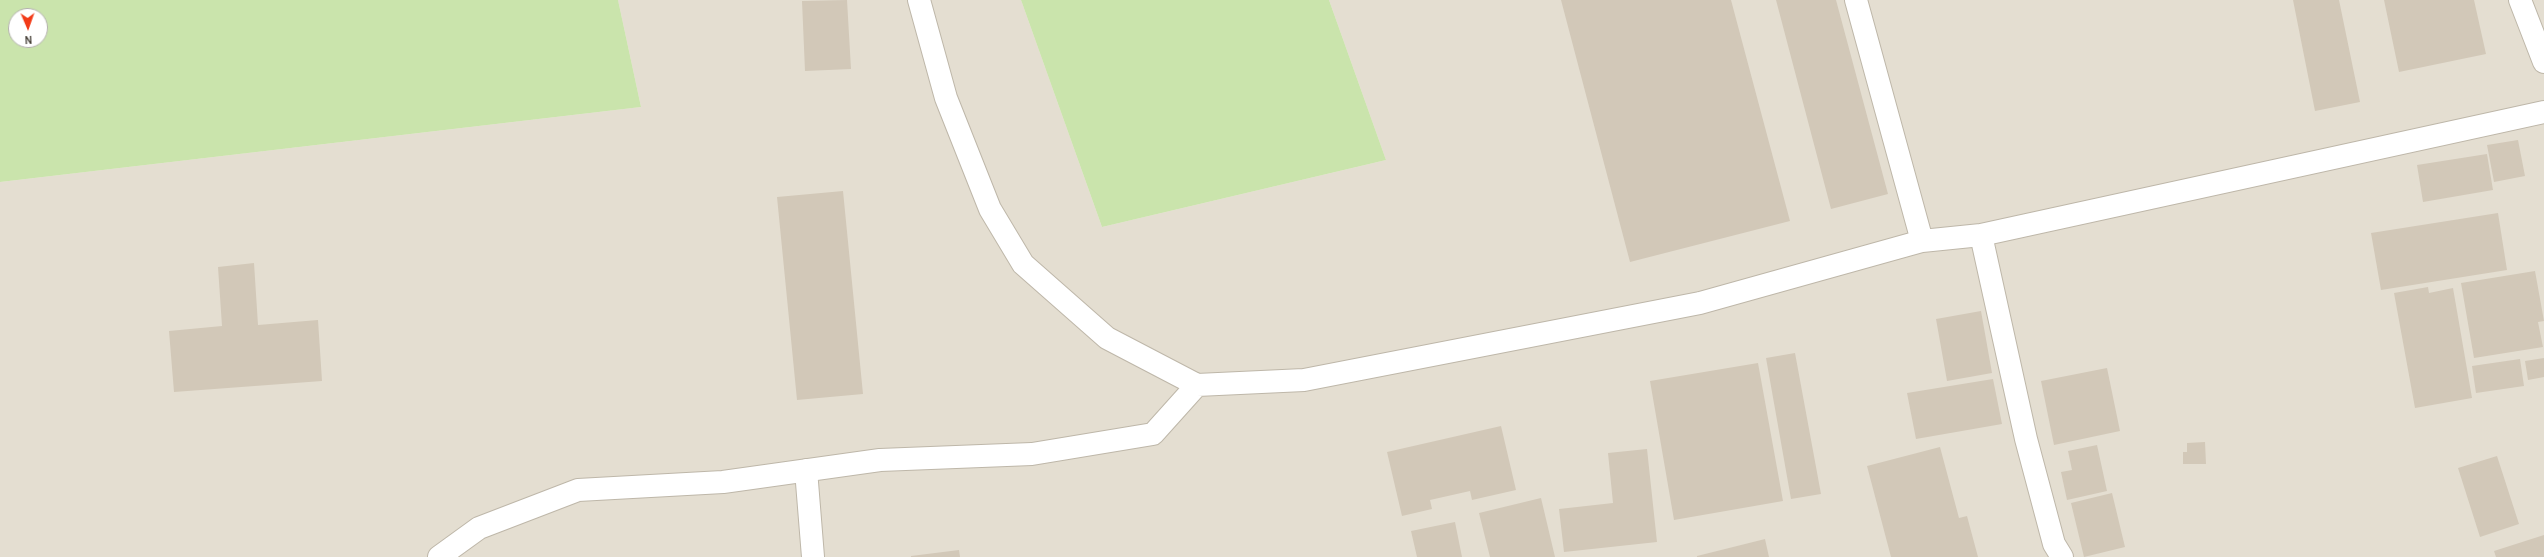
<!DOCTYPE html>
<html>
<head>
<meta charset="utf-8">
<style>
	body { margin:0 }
	#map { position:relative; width:2544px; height:557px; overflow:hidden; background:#f1ece2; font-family:Karla,sans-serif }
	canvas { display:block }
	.north { position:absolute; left:8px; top:8px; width:40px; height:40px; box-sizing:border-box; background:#fff; border:1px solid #b3b1ad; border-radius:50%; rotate:178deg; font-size:11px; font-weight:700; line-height:16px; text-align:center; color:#423c33 }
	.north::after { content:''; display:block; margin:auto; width:14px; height:18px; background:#f23b18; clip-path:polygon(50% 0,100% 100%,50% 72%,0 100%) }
</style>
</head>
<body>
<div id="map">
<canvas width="2544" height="557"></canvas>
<div class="north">N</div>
</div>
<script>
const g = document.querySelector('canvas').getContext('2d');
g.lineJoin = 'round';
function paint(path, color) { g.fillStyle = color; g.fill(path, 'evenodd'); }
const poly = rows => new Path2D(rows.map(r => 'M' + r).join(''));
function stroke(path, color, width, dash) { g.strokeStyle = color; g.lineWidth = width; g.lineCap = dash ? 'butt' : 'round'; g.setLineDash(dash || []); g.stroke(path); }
const residential = poly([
	[618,0,1021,0,1102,227,1386,160,1329,0,2544,0,2544,557,0,557,0,182,641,107]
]);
const green = poly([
	[0,0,618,0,641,107,0,182],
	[16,16,40,16,40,40,16,40],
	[1021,0,1329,0,1386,160,1102,227]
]);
const building = poly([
	[847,0,851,69,805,71,802,1],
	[1561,0,1731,0,1790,221,1630,262],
	[1776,0,1836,0,1888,194,1831,209],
	[2293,0,2339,0,2360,102,2315,111],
	[2384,0,2474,0,2486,54,2399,72],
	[2518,140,2525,176,2494,182,2487,145],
	[2487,154,2493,190,2423,202,2417,165],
	[843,191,863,394,797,400,777,197],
	[2498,213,2507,270,2381,290,2371,233],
	[254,263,258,325,318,320,322,381,174,392,169,331,222,326,218,267],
	[2535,271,2544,321,2538,322,2543,347,2474,358,2461,283],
	[2428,287,2429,293,2453,288,2472,398,2415,408,2394,293],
	[1981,311,1992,373,1947,381,1936,319],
	[1795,353,1821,494,1791,499,1766,358],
	[2544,358,2544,377,2528,380,2525,361],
	[2520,359,2524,386,2476,393,2472,366],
	[1758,363,1783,501,1674,520,1650,381],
	[2107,368,2120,431,2054,445,2041,381],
	[1993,379,2002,424,1916,439,1907,393],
	[1501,426,1516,490,1472,500,1470,491,1430,500,1432,509,1402,516,1387,452],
	[2205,442,2206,464,2183,464,2183,452,2187,452,2187,443],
	[2097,445,2107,491,2067,500,2061,472,2072,470,2068,451],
	[1940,447,1959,518,1967,516,1978,557,1891,557,1867,466],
	[1647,449,1657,542,1564,552,1559,509,1613,503,1608,453],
	[2497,456,2519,524,2480,537,2458,468],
	[2112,493,2125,547,2084,557,2071,503],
	[1541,498,1555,557,1490,557,1479,513],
	[1455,522,1462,557,1417,557,1411,531],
	[2544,535,2544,557,2496,557,2494,551],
	[1765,539,1769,557,1697,557,1697,556],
	[959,550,960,557,911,557,911,556]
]);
const minor = poly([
	[919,0,946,98,990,209,1023,264,1107,338,1197,385],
	[1856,0,1922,241],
	[2520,0,2544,62],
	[1981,235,2026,439,2054,544,2062,557],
	[806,470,813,557],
	[439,557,479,528,578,490,723,482,880,460,1032,454,1153,434,1197,385,1304,380,1700,303,1922,241,1981,235,2544,112]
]);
paint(residential, '#e4ded1');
paint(green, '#cae4ac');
paint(building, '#d2c8b8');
stroke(minor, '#beb7a9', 24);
stroke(minor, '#fff', 22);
</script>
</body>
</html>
